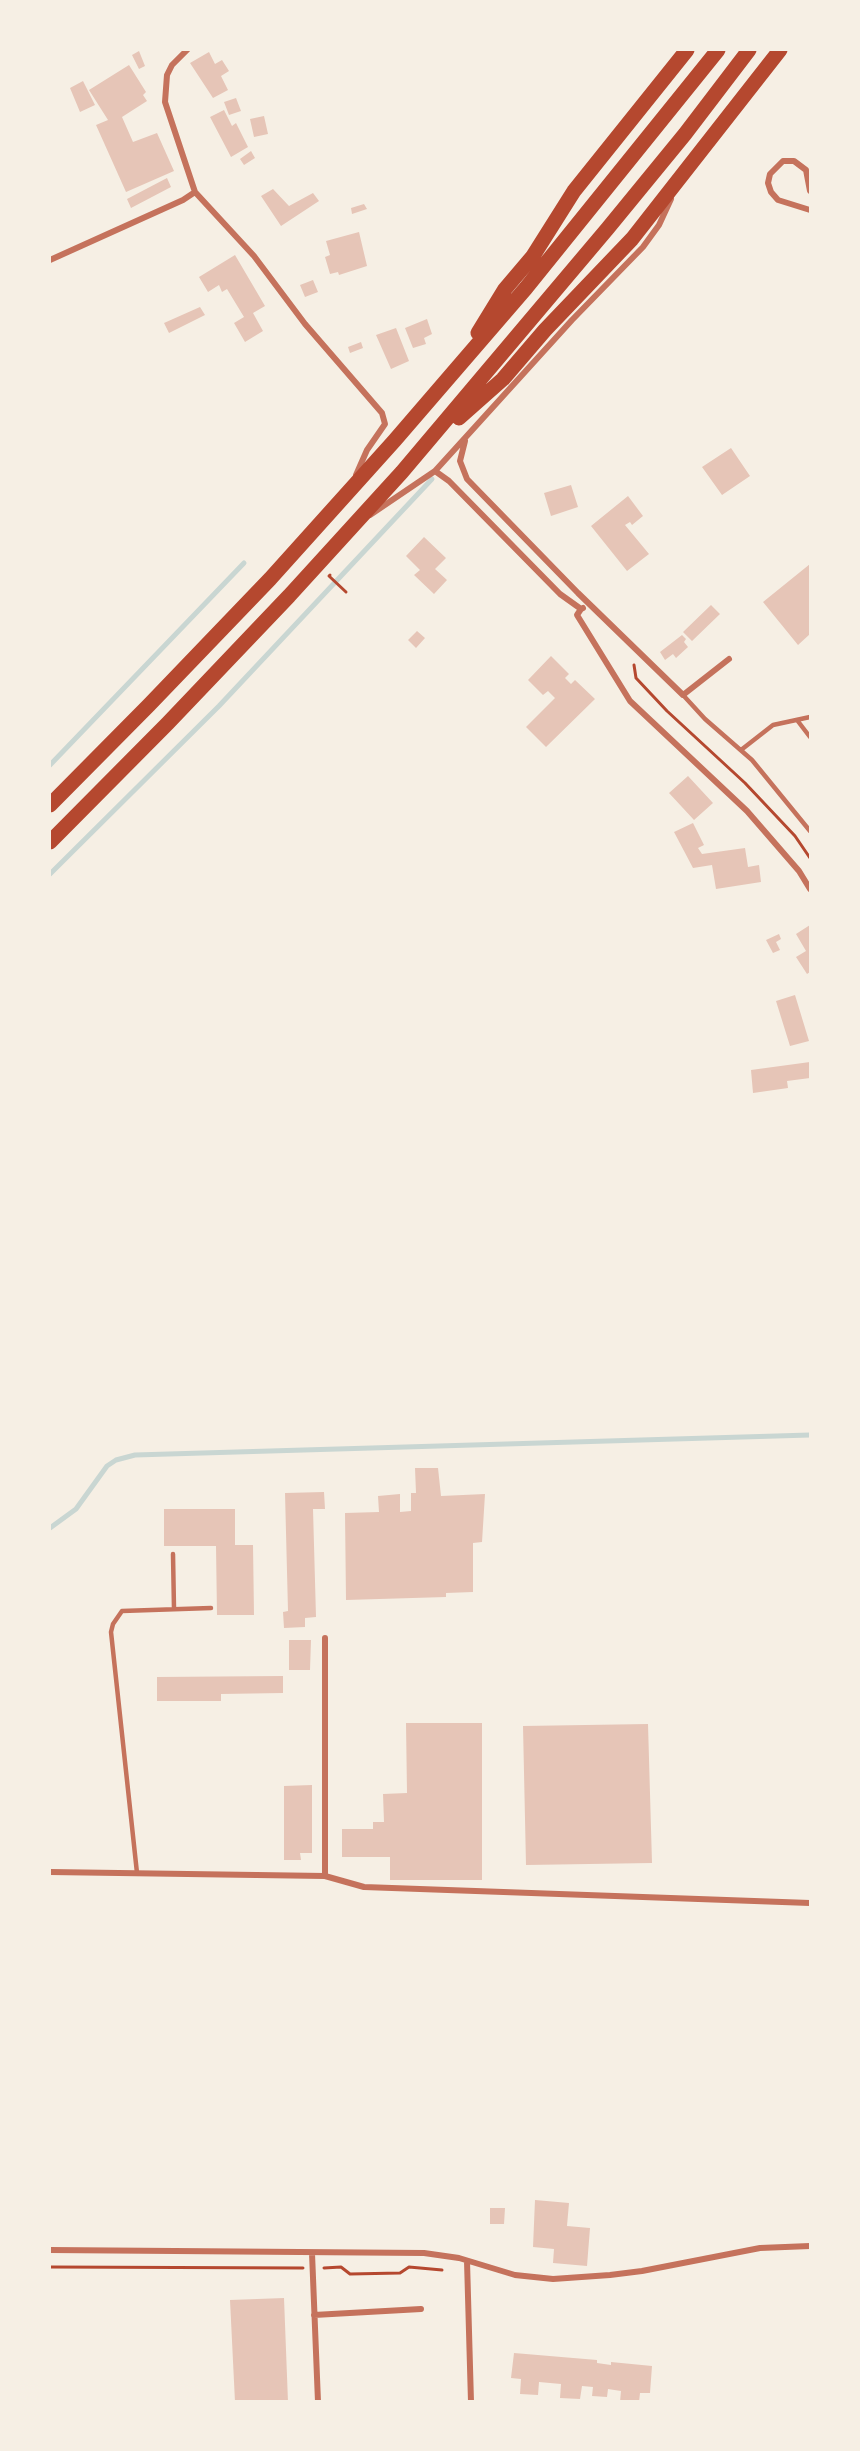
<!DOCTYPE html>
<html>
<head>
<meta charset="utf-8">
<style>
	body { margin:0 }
	#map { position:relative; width:860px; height:2451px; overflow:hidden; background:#f6efe4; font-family:Arial,sans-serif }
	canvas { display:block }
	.frame { position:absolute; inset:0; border:51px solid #f6efe4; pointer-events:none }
</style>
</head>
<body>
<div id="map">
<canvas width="860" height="2451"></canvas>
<div class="frame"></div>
</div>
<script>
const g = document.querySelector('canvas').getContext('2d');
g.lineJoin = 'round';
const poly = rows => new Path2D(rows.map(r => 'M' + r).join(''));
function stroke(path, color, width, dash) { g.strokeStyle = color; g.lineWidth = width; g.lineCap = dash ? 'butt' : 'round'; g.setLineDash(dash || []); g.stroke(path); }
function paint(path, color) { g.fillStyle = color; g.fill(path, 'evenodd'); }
const stream = poly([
	[50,765,244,563],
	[50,874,219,706,432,479],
	[50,1528,76,1509,107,1466,116,1460,135,1455,810,1435]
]);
const building = poly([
	[139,51,145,66,139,69,132,55],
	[209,52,215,64,222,60,229,71,221,76,228,90,213,98,190,63],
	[129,65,146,92,143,95,147,101,122,117,133,142,157,133,174,171,126,192,96,125,108,120,89,90],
	[83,81,95,105,80,112,70,88],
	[236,98,241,111,229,115,224,102],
	[224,110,232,126,236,123,248,147,231,157,210,117],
	[264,116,268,134,254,137,250,119],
	[251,151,255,158,244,165,240,159],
	[167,178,171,187,131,208,127,199],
	[273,189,289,206,313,193,319,201,281,226,261,196],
	[364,204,367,209,352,214,351,208],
	[359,232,367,266,339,275,338,272,330,274,325,257,330,255,326,241],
	[235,255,265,306,253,313,263,331,245,342,234,323,244,317,227,289,222,292,219,285,208,292,199,277],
	[313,280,318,292,305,297,300,285],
	[200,307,205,315,169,333,164,323],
	[427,319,432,334,424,338,426,344,413,348,405,328],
	[396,328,409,361,391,369,376,335],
	[361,342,363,348,350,353,348,347],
	[731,448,750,476,722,495,702,467],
	[571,485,578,507,551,516,544,493],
	[628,496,643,516,632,525,630,522,625,525,649,554,627,571,591,526],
	[424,537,446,558,435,569,447,580,434,594,414,575,420,570,406,556],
	[810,564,810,634,798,645,763,602],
	[711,605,720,614,692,641,683,632],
	[417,631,425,638,416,648,408,640],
	[682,635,686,639,684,642,688,647,676,658,673,654,665,660,660,652],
	[551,656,569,674,565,678,571,684,575,680,595,699,546,747,526,727,555,698,548,691,543,695,528,680],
	[688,776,713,803,694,820,669,793],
	[693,823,704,845,698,848,702,854,745,848,748,867,759,865,761,882,716,889,712,865,693,868,674,832],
	[810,925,810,972,807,974,796,957,806,951,796,934],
	[779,934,781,939,776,942,780,950,773,953,766,940],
	[795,995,809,1041,790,1046,776,1001],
	[810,1062,810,1078,787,1081,788,1088,753,1093,751,1070],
	[415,1468,438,1468,441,1496,485,1494,482,1542,473,1543,473,1592,446,1593,446,1597,346,1600,345,1513,379,1512,378,1496,400,1494,400,1512,411,1511,411,1493,416,1493],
	[324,1492,325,1509,313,1509,316,1617,305,1618,305,1627,284,1628,283,1612,288,1611,285,1493],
	[164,1509,235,1509,235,1545,253,1545,254,1615,217,1615,216,1546,164,1546],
	[289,1640,311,1640,310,1670,289,1670],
	[283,1676,283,1693,221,1694,221,1701,157,1701,157,1677],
	[406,1723,482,1723,482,1880,390,1880,390,1857,342,1857,342,1829,373,1829,373,1822,384,1822,383,1794,407,1793],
	[648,1724,652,1863,526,1865,523,1726],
	[312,1785,312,1853,300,1853,301,1860,284,1860,284,1786],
	[535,2200,569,2203,567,2226,590,2228,587,2266,553,2263,554,2249,533,2247],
	[490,2208,505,2208,504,2224,490,2224],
	[284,2298,288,2402,235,2402,230,2300],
	[514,2353,597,2360,597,2363,611,2365,611,2362,652,2366,650,2393,640,2393,639,2402,620,2402,621,2391,608,2389,607,2397,592,2396,593,2387,582,2386,580,2399,560,2398,561,2384,539,2382,538,2395,520,2394,521,2379,511,2378]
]);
const path = poly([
	[330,575,329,576,346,592],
	[634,665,636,678,667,711,745,783,795,836,810,858],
	[50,2267,303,2268],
	[324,2268,341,2267,350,2274,400,2273,409,2267,442,2270]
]);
const service = poly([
	[683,695,705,719,752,760,810,831],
	[797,720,810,737],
	[741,750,773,725,810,717],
	[173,1554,174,1609],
	[137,1873,111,1632,113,1624,122,1611,211,1608]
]);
const minor = poly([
	[187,50,172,65,167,75,165,102,195,192,254,256,305,324,382,413,385,424,367,450,356,475],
	[810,191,806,170,794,161,783,161,770,174,768,183,771,192,778,200,810,210],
	[50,260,183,200,195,192],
	[465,441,460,461,467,479,578,593,683,695,729,659],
	[435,471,449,481,560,594,581,609,583,608],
	[370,515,435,471,572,320,643,247,659,225,671,199],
	[581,609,577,615,630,701,747,811,799,871,810,889],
	[50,1872,325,1876,364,1887,810,1903],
	[325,1876,325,1638],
	[50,2250,424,2253,459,2258,515,2275,553,2279,610,2275,642,2271,760,2248,810,2246],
	[312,2253,318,2402],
	[467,2261,471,2402],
	[314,2315,421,2309]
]);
const primary = poly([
	[478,333,505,289,533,256,574,191,687,50],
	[459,418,503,379,545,330,632,239,780,50],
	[50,805,149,705,270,579,395,440,526,288,718,50],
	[50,842,168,723,289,596,402,472,608,228,685,134,749,50]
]);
stroke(stream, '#c9d6d2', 5);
paint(building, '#e6c5b7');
stroke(path, '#b5482f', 3);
stroke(service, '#c5725c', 4.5);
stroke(minor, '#c5725c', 6);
stroke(primary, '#b5482f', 15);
</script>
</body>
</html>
